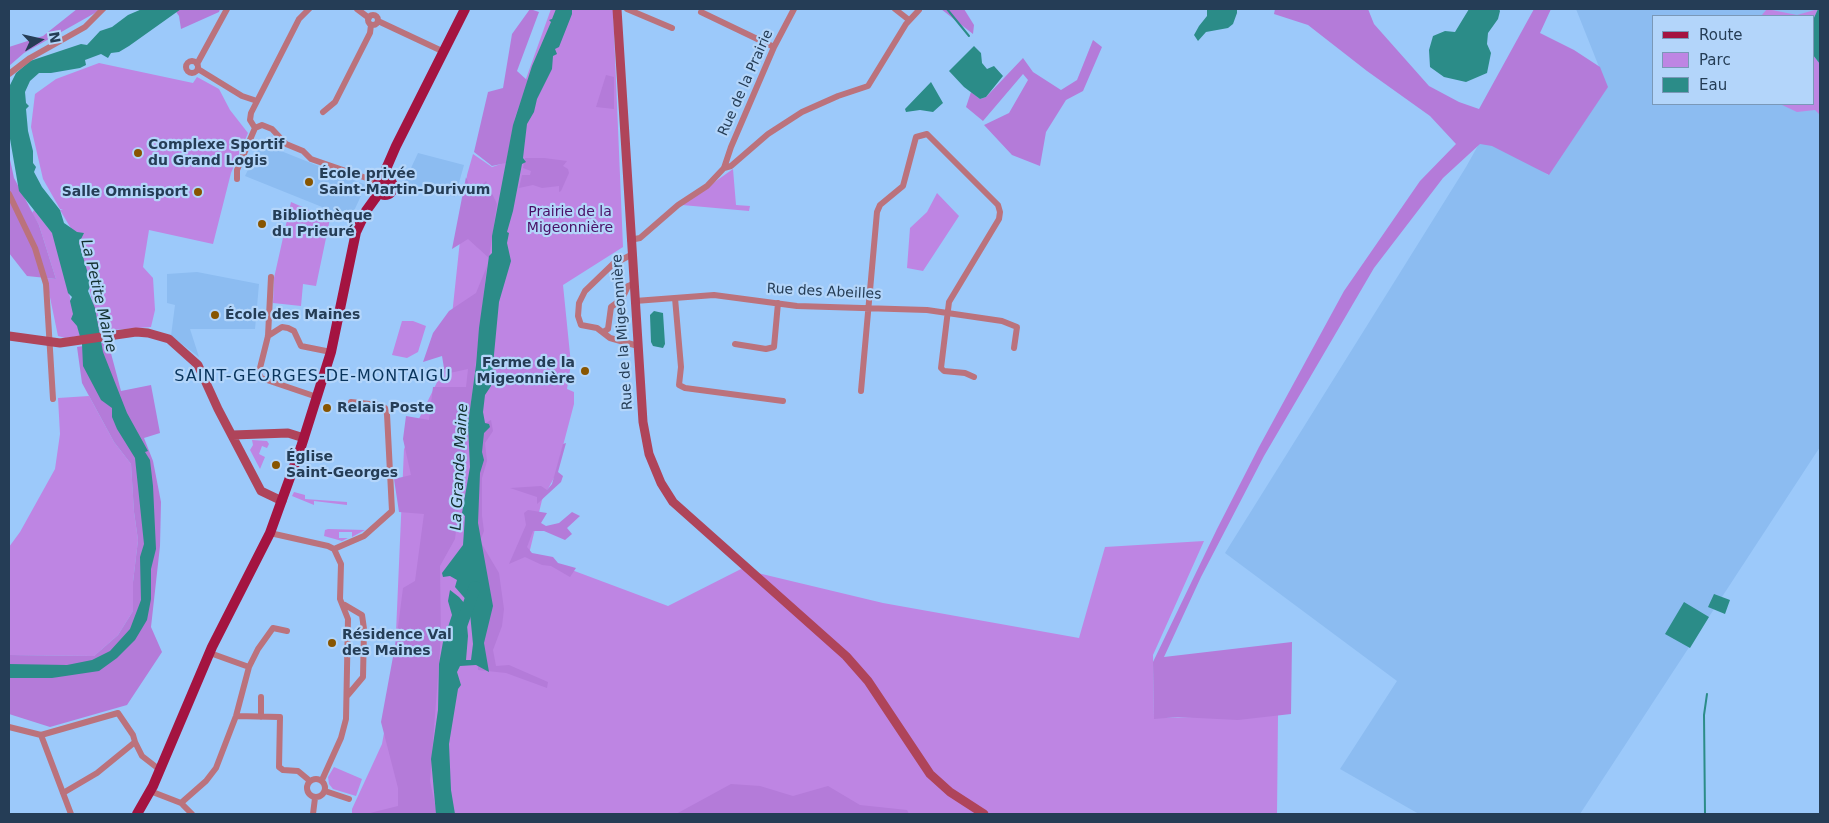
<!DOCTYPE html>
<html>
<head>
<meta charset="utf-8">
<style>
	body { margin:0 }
	#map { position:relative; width:1829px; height:823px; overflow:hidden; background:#9cc9fa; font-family:"DejaVu Sans",sans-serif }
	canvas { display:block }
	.frame { position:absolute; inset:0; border:10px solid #253d56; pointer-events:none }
	.legend { position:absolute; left:1652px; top:15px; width:162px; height:90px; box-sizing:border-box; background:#b3d5fa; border:1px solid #7a98b8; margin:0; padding:6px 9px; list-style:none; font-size:15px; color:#253d56 }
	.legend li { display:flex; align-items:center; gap:10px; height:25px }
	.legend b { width:25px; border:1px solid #7a98b8 }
	.north { position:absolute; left:15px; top:15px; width:50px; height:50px; -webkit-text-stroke:4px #b3d5fa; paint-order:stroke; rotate:80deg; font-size:14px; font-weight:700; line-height:20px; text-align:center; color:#253d56 }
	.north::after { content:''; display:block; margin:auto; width:18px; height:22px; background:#253d56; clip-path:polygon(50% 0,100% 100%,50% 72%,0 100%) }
</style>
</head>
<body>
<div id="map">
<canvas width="1829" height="823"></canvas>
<div class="frame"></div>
<ul class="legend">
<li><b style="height:6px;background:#a41441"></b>Route</li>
<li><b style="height:14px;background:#be85e3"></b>Parc</li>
<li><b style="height:14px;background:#2b8c88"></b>Eau</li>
</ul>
<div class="north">N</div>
</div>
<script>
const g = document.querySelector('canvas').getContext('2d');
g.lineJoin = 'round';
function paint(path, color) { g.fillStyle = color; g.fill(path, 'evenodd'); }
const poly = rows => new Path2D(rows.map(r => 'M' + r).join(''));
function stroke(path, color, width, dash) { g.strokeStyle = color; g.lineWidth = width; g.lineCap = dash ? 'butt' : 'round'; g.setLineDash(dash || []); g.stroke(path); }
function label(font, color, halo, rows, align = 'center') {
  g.font = font + ' "DejaVu Sans",sans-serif'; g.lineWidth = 4.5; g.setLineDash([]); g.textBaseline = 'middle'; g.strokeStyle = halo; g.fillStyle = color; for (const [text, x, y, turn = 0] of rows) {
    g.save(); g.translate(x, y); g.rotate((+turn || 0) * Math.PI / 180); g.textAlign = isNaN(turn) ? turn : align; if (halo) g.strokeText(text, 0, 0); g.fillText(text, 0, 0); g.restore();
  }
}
const built = poly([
	[1576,9,1820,9,1820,447,1580,814,1419,814,1340,769,1397,681,1225,553,1466,167,1485,133,1548,175,1607,87],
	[1653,16,1813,16,1813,104,1653,104],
	[261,143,366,185,353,213,347,217,245,176],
	[418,153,464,165,455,197,404,183],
	[197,272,259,284,255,329,190,329,199,357,171,336,175,305,167,303,167,274]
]);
const green = poly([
	[551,9,613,9,623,247,563,285,571,364,567,389,574,392,574,404,555,476,542,500,529,554,668,606,741,569,883,603,1079,638,1105,547,1204,541,1153,655,1154,718,1278,715,1277,814,352,814,352,809,382,744,394,678,404,449,447,362,467,175,473,154,492,167,504,163,512,118],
	[1767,9,1797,15,1818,9,1813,20,1813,16,1761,16],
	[1813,55,1820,64,1820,115,1815,110,1797,112,1780,104,1813,104],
	[99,63,193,83,197,77,219,89,230,110,248,133,231,173,213,244,149,230,143,267,153,278,155,310,151,327,99,331,79,242,60,210,63,210,60,209,43,179,31,127,35,94,56,79],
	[733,169,736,205,750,206,749,211,682,205],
	[937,193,959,216,923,271,907,268,910,228,927,212],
	[291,202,330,219,316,286,303,284,301,306,273,303,274,278],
	[34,210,54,235,80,336,65,338,58,336,46,278,56,279,39,225,32,213],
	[402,321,413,321,426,326,418,352,407,358,392,355],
	[89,396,114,442,131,464,134,512,138,540,133,582,133,611,118,635,94,656,9,655,9,547,20,532,55,469,60,434,58,398],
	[252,440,267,441,269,444,267,448,262,446,259,454,265,457,260,469,250,450,253,445],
	[294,492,305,495,305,499,347,502,347,505,314,501,314,505,292,496],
	[328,529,365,530,352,537,352,532,339,532,339,538,348,538,342,541,324,536,325,530],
	[334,767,362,779,356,796,333,789,329,784,328,777]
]);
const forest = poly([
	[77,9,102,9,24,53,9,66,9,47,43,36],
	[174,9,220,9,219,12,181,29,179,16],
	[530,9,539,12,517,71,528,81,515,117,506,163,492,166,474,152,488,92,503,88,512,34],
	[941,9,964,9,974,25,973,34],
	[1275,9,1368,9,1374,24,1429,86,1459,102,1479,109,1534,9,1551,9,1540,33,1574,50,1600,67,1608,87,1549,175,1492,146,1480,144,1443,178,1374,268,1264,456,1201,577,1164,657,1292,642,1291,714,1238,720,1178,717,1154,719,1153,662,1217,529,1259,447,1344,291,1420,181,1456,144,1430,116,1367,71,1308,25,1274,14],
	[1093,40,1102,47,1083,91,1066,100,1046,132,1040,166,1012,155,984,125,1009,113,1028,80,1023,74,983,121,966,107,971,92,980,99,986,97,1023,58,1033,72,1061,90,1077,80],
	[606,75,614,77,614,109,596,107],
	[9,155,14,178,39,225,56,279,27,276,9,253],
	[525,158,544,158,567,161,563,166,568,169,569,173,561,191,559,192,559,186,542,188,533,185,519,188,522,175,530,175,531,171,523,168],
	[466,177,473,195,486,181,497,204,489,258,468,239,452,249],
	[487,266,455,539,440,566,441,636,430,781,437,814,366,814,398,806,398,788,381,722,397,635,403,588,415,581,424,514,399,512,394,479,411,475,403,439,406,416,429,420,433,387,466,387,468,369,445,374,442,356,423,362,433,333,449,311,476,293],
	[108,342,121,391,151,385,160,433,144,438,153,461,161,502,160,546,151,627,162,652,127,705,50,727,9,714,9,655,94,656,118,635,133,611,133,582,138,540,134,512,131,464,114,442,82,383,77,347],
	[491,420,493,431,485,443,487,461,482,478,482,516,484,531,480,541,499,573,504,609,502,626,493,650,496,666,509,665,548,682,547,688,506,673,478,670,476,537,481,426],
	[566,443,558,472,563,476,561,482,537,504,537,497,510,488,541,486,547,490,552,484,563,444],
	[528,510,547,513,541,523,546,526,559,523,572,512,580,516,567,528,572,534,565,540,544,531,533,531,527,547,532,553,553,557,558,563,576,568,570,577,551,566,542,565,525,557,509,564,526,525,524,513],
	[731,784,760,786,793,796,828,786,860,805,907,810,909,814,676,814]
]);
const water = poly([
	[142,9,181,9,129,46,119,52,111,53,108,58,101,54,85,60,86,65,80,68,51,73,39,73,30,81,25,92,26,103,29,106,26,109,28,131,33,151,33,163,36,167,34,172,42,187,60,210,64,223,77,232,84,233,79,243,91,284,88,291,95,308,103,352,127,413,148,451,145,452,150,460,153,486,156,549,151,569,151,599,147,620,135,640,117,658,99,671,52,678,9,678,9,664,67,665,92,660,110,651,130,629,141,600,140,557,144,544,135,458,117,429,112,417,112,408,101,400,83,366,82,344,77,326,71,319,73,314,70,301,72,297,68,293,52,233,19,191,9,133,9,87,16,73,30,61,81,44,87,45,100,31,112,27,128,15],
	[556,9,572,9,572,14,559,47,555,49,557,54,553,56,552,69,537,99,534,112,527,124,523,158,526,162,522,164,513,211,507,232,509,233,507,243,511,261,499,302,491,386,485,395,483,412,485,423,489,424,490,427,484,433,482,452,484,460,480,473,478,523,493,606,484,643,489,672,476,665,460,666,457,672,461,685,458,689,449,744,451,790,455,814,436,814,431,759,438,710,439,664,443,642,452,615,448,601,450,590,459,597,465,604,468,636,466,660,471,660,473,644,469,603,455,587,457,580,450,576,443,577,442,573,463,545,465,516,462,513,470,467,468,424,476,365,479,328,489,256,492,253,492,236,513,125,532,66,551,22,549,20,552,19],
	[1207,9,1237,9,1237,13,1233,24,1228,28,1206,32,1198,41,1194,35,1199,26,1207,16],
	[1469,9,1499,9,1500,11,1498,19,1488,33,1487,44,1491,53,1487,73,1466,82,1444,77,1430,67,1429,50,1433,36,1445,31,1455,32],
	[1818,9,1820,9,1820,64,1813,55,1813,20],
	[974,46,981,53,982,63,987,69,994,66,1003,76,986,97,980,99,964,87,949,71],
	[931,82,943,103,933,112,920,110,906,112,905,109],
	[654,311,663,313,665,344,663,348,653,346,651,342,650,315],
	[1714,594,1730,600,1725,614,1708,607],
	[1684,602,1709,617,1690,648,1665,634]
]);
const stream = poly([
	[947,9,969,36],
	[1705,814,1704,715,1707,694]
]);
const river = poly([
	[460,629,475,587]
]);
const street = poly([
	[357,9,369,18],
	[627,9,672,28],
	[895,9,909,20],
	[701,12,774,47],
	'368 20a5 5 0 1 1 10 0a5 5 0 1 1-10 0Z',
	[378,21,442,51],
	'186 67a6 6 0 1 1 12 0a6 6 0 1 1-12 0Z',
	[197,64,227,9],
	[198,69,242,96,257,101],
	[9,74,30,58,85,27,103,9],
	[323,112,335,102,370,33,371,25],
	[255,128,262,125,272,129,286,144,303,151,311,159,378,182],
	[255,128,250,120,251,113,299,19,309,9],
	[724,168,731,166,768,134,802,112,838,96,868,86,906,24,919,10,918,9],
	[237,179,237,170,255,128],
	[9,194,35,248,46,284,53,399],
	[630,240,640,238,678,205,707,186,724,168,731,147,774,47,794,9],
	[631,255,613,264,585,291,579,303,578,316,581,325,597,328,610,338,638,346],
	[271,277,268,336,259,372,261,378,317,397],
	[675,298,681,367,679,385,685,388,783,401],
	[635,301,714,295,797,306,927,310,1002,321,1017,327,1014,348],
	[603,332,608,329,611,307,622,299,628,286,633,284],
	[268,336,282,327,288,328,294,331,301,346,331,352],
	[735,344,766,349,774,347,778,303],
	[861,391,877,212,880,205,903,186,916,137,927,134,998,205,1000,212,999,219,949,302,941,368,944,371,965,373,974,377],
	[270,533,328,546,334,549,341,564,340,599,348,619,346,719,341,738,322,780],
	[334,549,364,536,392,511,387,414,385,408,379,405,351,402],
	[345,605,362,615,364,629,363,677,347,696],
	[210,653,249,667],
	[236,716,280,717,279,767,283,770,298,771,310,781],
	[261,717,261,697],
	[9,727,41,735,118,713,133,735,135,742],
	[41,735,71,814],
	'307 788a9 9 0 1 1 18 0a9 9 0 1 1-18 0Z',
	[150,791,181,803,192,814],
	[325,791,349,799],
	[63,793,97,773,135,742,142,756,160,770],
	[181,803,206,781,216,768,236,716,249,667,258,649,273,628,287,631],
	[313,814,315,798]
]);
const secondary = poly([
	[617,9,643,422,649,454,661,483,673,502,846,656,868,681,930,774,950,792,984,814],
	[9,336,60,343,136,332,148,333,169,339,198,365,218,409,261,491,282,501],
	[233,435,288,433,304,438]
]);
const primary = poly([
	'377 187a8 8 0 1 1 16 0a8 8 0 1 1-16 0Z',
	[385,179,386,169,396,146,465,9],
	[137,814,153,786,212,647,270,533,301,447,331,352,356,232,366,211,379,193]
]);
const markers = [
	[138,153,5,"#850"],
	[309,182,5,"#850"],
	[198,192,5,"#850"],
	[262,224,5,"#850"],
	[215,315,5,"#850"],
	[585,371,5,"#850"],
	[327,408,5,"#850"],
	[276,465,5,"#850"],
	[332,643,5,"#850"]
];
const streetNames = [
	["Rue de la Prairie",746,83,-66],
	["Rue des Abeilles",824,292,3],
	["Rue de la Migeonnière",623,332,-94]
];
const poiNames = [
	["Complexe Sportif",148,145],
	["du Grand Logis",148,161],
	["École privée",319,174],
	["Saint-Martin-Durivum",319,190],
	["Salle Omnisport",188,192,"right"],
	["Bibliothèque",272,216],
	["du Prieuré",272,232],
	["École des Maines",225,315],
	["Ferme de la",575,363,"right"],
	["Migeonnière",575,379,"right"],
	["Relais Poste",337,408],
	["Église",286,457],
	["Saint-Georges",286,473],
	["Résidence Val",342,635],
	["des Maines",342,651]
];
const parkNames = [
	["Prairie de la",570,212],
	["Migeonnière",570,228]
];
const waterNames = [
	["La Petite Maine",98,296,77],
	["La Grande Maine",460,467,-87]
];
const quarterNames = [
	["SAINT-GEORGES-DE-MONTAIGU",313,377]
];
paint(built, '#8cbcf1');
paint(green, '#be85e3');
paint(forest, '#b47bd9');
paint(water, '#2b8c88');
stroke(stream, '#2b8c88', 2);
stroke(river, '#2b8c88', 12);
stroke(street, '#bb727c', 6);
stroke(secondary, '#af445a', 9);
stroke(primary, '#a41441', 10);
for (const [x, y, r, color] of markers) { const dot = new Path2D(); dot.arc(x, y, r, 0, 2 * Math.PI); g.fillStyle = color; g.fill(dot); stroke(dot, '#b3d5fa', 2); }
label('14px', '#253d56', '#b3d5fa', streetNames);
label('bold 14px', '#253d56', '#b3d5fa', poiNames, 'left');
label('14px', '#490f65', '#b3d5fa', parkNames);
label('italic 15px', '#12302e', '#b3d5fa', waterNames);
g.letterSpacing = '1px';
label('16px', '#08345c', '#b3d5fa', quarterNames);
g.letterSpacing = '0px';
</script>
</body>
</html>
